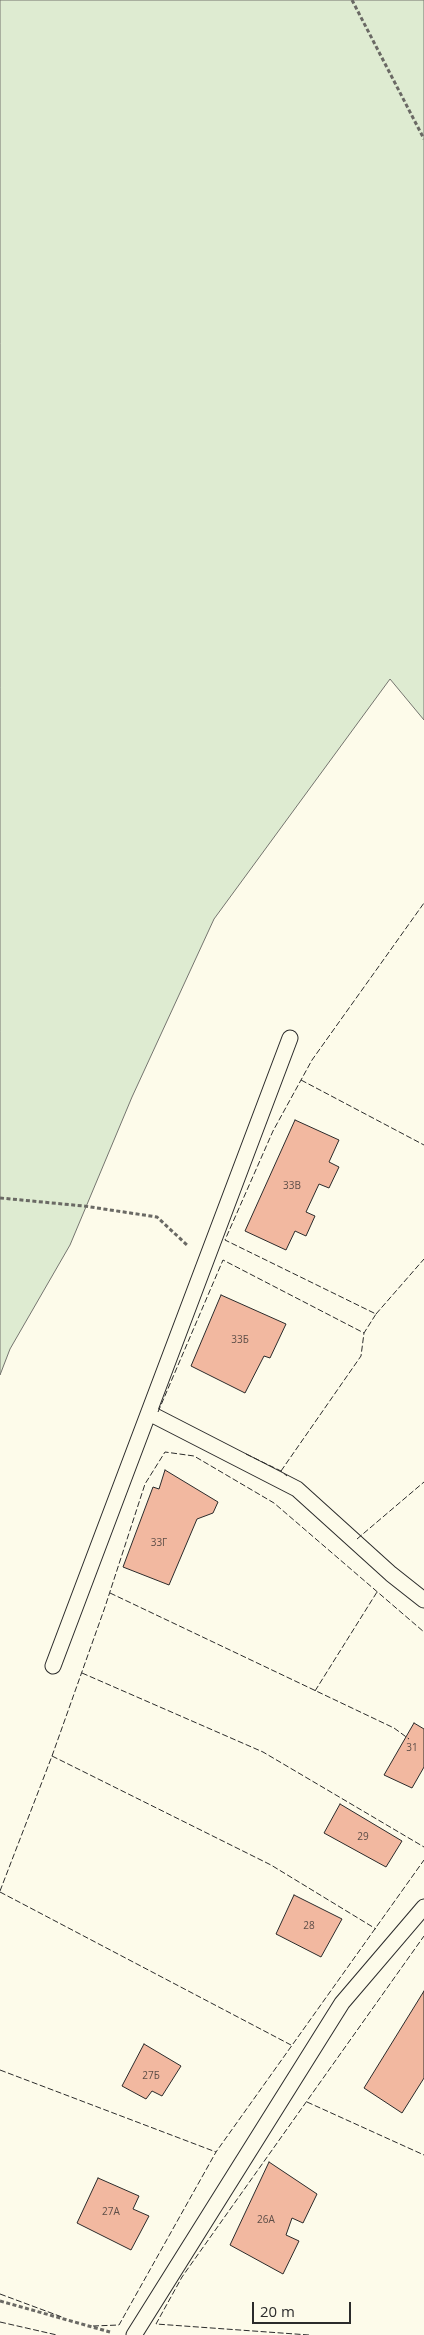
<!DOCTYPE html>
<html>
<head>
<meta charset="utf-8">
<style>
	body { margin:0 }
	#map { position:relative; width:424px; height:2335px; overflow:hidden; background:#fdfbea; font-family:"Open Sans",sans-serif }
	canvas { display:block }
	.scale { position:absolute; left:252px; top:2302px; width:99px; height:22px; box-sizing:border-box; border:2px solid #2b2b2b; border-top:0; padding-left:6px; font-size:15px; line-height:18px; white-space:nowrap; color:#2b2b2b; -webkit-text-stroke:4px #fdfbea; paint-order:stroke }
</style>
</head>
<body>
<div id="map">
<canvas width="424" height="2335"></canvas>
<div class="scale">20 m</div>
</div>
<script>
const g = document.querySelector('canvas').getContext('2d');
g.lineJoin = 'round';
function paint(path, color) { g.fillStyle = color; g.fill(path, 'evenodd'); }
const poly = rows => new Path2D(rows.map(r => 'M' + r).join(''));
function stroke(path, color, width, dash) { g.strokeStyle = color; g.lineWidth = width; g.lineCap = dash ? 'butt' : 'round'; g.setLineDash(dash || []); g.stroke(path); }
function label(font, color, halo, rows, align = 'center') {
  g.font = font + ' "Open Sans",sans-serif'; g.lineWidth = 4; g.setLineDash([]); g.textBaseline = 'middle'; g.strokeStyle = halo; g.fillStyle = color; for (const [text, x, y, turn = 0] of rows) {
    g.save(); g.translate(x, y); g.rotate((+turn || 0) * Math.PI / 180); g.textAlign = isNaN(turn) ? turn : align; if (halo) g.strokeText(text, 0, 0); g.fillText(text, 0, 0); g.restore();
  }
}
const green = poly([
	[0,0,424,0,424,720,390,679,214,919,132,1097,70,1245,10,1349,0,1375,0,0]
]);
const building = poly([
	[295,1120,339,1140,329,1162,339,1167,329,1188,319,1184,306,1212,315,1216,306,1236,295,1231,286,1250,245,1231,295,1120],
	[221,1295,286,1324,270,1358,264,1356,245,1393,191,1366,221,1295],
	[165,1470,218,1502,213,1513,197,1519,169,1585,123,1567,153,1487,159,1489,165,1470],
	[414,1723,424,1729,424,1767,412,1788,384,1775,414,1723],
	[340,1804,402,1841,386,1867,324,1833,340,1804],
	[294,1895,342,1919,321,1957,276,1934,294,1895],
	[424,1991,424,2078,402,2113,364,2088,424,1991],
	[144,2044,181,2066,162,2096,152,2091,146,2099,122,2086,144,2044],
	[269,2162,317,2194,303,2223,292,2218,286,2235,299,2241,283,2274,230,2245,269,2162],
	[98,2178,139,2196,133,2209,149,2216,131,2250,77,2223,98,2178]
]);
const path = poly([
	[352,0,424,139],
	[0,1198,84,1206,157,1217,187,1245],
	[0,2301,110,2332]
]);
const lane = poly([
	[149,1413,297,1489,391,1574,424,1600],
	[53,1666,290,1038],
	[134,2335,342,2003,424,1907]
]);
const fence = poly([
	[301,1080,424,1145],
	[376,1314,424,1259],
	[158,1412,223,1260,364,1333,376,1314,225,1240,273,1131,312,1060,424,903],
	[246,1454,281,1471,287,1476],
	[281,1471,361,1356,364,1333],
	[357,1539,424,1482],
	[110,1593,394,1728,409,1739],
	[82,1673,263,1752,424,1847],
	[315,1691,377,1592],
	[52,1756,271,1865,376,1929],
	[0,1891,52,1756,105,1607,145,1484,165,1452,194,1456,274,1503,424,1632],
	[0,1892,291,2045],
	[0,2070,216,2152],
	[307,2102,424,2155],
	[0,2294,62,2317],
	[0,2322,57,2335],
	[93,2326,119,2325,216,2152,424,1860],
	[309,2335,156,2324,182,2277,424,1936]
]);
const numberNames = [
	["33В",292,1186],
	["33Б",240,1340],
	["33Г",159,1543],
	["31",412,1748],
	["29",363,1837],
	["28",309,1926],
	["27Б",151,2076],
	["27А",111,2212],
	["26А",266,2220]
];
paint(green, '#deebd1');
stroke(green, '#74746e', 1);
paint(building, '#f2b8a0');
stroke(building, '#2b2b2b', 1);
stroke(lane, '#2b2b2b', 17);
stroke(path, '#6a6964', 3, [4, 2.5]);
stroke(lane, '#fdfbea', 15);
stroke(fence, '#2b2b2b', 1, [6, 2.5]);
label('10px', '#5d4e48', null, numberNames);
</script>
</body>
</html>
